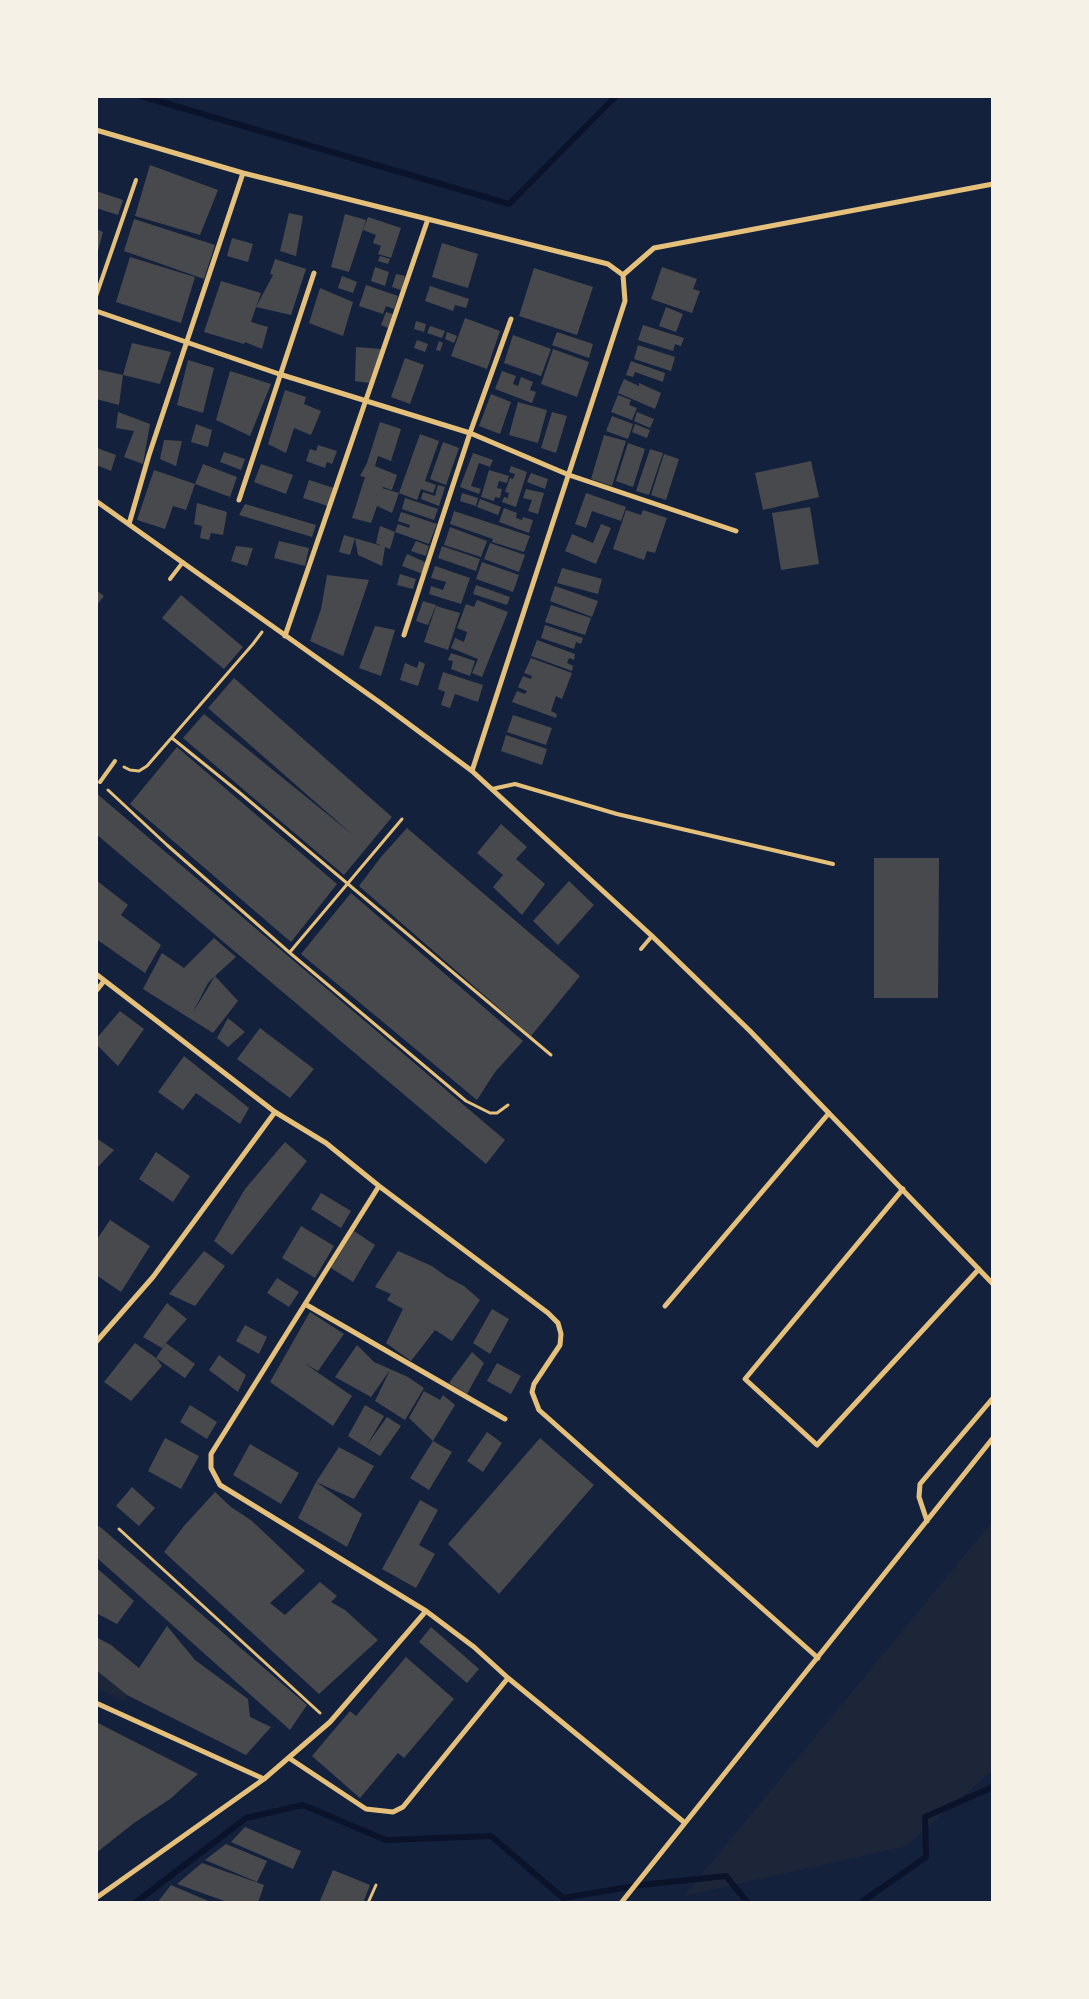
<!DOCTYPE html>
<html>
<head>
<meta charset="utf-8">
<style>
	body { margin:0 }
	#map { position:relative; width:1089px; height:1999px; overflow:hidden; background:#14213d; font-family:Commissioner,sans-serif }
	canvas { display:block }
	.frame { position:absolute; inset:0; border:98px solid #f6f1e7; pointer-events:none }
</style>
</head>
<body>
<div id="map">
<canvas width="1089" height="1999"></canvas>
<div class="frame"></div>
</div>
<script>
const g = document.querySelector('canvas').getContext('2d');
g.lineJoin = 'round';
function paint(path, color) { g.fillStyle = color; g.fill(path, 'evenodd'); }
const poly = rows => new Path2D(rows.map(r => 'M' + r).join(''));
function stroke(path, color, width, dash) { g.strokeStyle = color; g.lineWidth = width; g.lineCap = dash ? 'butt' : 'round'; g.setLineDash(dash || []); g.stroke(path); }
const green = poly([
	[993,1521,993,1770,906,1846,684,1896],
	[96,1670,127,1695,125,1701,96,1688]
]);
const stream = poly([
	[141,96,509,204,616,96],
	[135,1903,246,1818,303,1805,386,1840,491,1836,563,1898,641,1885,726,1876,748,1903],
	[860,1903,926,1857,925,1817,993,1787]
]);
const building = poly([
	[150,165,218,190,200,235,135,216],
	[96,191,123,200,118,215,96,208],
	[289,213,303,216,296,256,280,251],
	[345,214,366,220,349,272,331,267],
	[368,217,401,228,391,258,378,254,381,246,373,243,376,235,363,230],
	[134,219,215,245,204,279,124,251],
	[96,229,103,232,97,255,96,255],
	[232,238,253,244,248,262,227,256],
	[442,243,478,254,468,288,432,277],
	[380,256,390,259,388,264,378,261],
	[130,257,195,277,181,323,116,302],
	[275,259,306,269,291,315,256,307,251,322,268,327,262,349,245,342,244,344,204,332,221,281,261,293,256,307,273,275,270,274],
	[375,267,389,272,385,286,371,281],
	[662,267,697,279,693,289,700,291,692,313,651,299],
	[534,268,593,287,577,335,519,316],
	[396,274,405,276,401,290,392,287],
	[342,276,357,282,353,293,338,288],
	[366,285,398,296,394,309,386,306,383,314,359,306],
	[430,286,469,299,466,308,455,305,453,311,425,301],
	[320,288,353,302,343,336,309,323],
	[666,307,683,314,676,332,659,326],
	[386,312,393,314,388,328,381,325],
	[465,318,500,331,487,369,451,356],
	[416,321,426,324,424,332,414,329],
	[643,325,684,338,681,346,675,344,673,351,638,340],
	[430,326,445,331,442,338,427,333],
	[447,332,457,336,454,343,445,339],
	[557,332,593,344,589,358,552,345],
	[513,335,551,349,541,376,504,363],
	[417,340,428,344,425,352,414,348],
	[439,341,443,343,440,351,436,350],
	[132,343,171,352,160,384,123,375,119,405,96,399,96,369,123,375],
	[638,345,675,357,671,371,634,359],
	[356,347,381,349,369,383,355,381],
	[553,349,589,362,577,397,541,384],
	[405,358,424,365,410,404,391,397],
	[188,360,214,368,203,413,177,405],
	[631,361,665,373,663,382,635,372,633,377,626,375],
	[230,371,271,384,250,436,216,420],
	[502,371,516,376,513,384,518,386,521,377,533,382,530,390,536,392,532,403,495,389],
	[624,379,639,386,639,383,661,393,655,409,618,393],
	[285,390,306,397,304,404,321,411,311,435,294,428,286,453,268,444],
	[491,394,511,402,500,434,479,426],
	[618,395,631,400,629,405,637,408,632,420,611,412],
	[518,402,547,410,538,443,509,435],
	[118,412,150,424,143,464,124,457,134,431,116,428],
	[552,412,567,416,556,453,541,448],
	[637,412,654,419,650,428,634,421],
	[612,416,633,424,628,439,606,431],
	[380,422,401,429,391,461,378,456,375,466,367,463,397,475,392,490,383,487,382,488,399,493,392,513,377,506,371,523,352,518,365,477,360,476,367,463],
	[196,424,212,430,208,447,191,442],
	[635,424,650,430,647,438,632,432],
	[420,434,439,441,425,481,436,485,433,493,421,489,417,500,399,493],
	[604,435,626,441,612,486,591,479],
	[164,440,182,441,176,466,160,459],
	[443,442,459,448,446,485,430,479],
	[628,443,645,449,633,487,616,481],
	[318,445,337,451,332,464,327,462,325,468,306,461,310,449,316,451],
	[97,448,116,455,111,471,96,465],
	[650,449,663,453,649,495,636,491],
	[224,452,245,459,241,470,220,462],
	[473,453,493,460,490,467,479,463,471,486,481,489,479,494,460,487],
	[664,454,679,459,666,500,651,495],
	[811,461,819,497,763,510,755,473],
	[203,464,237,477,230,497,195,484],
	[261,464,293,475,286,494,254,482],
	[511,466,527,472,516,507,502,502,504,497,508,498,509,493,505,492,510,478,513,479,515,474,509,472],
	[154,470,195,484,186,510,173,506,165,529,137,520],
	[489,470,509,476,507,483,499,481,497,488,502,489,500,498,495,497,494,501,481,497],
	[531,473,548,479,545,489,527,482],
	[309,480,334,488,328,506,303,498],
	[438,485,445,487,439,506,421,499,423,492,435,496],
	[526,489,544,493,538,514,528,511,532,500,523,498],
	[462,493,478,498,476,506,460,501],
	[586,493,626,507,621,521,592,511,586,528,575,524],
	[405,498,438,509,434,520,402,509],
	[480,499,501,507,498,515,477,507],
	[197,503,227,512,223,535,211,533,209,540,200,538,202,526,194,524],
	[245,504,316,525,312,537,239,515],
	[810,507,819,564,781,570,772,513],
	[504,508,517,513,516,518,522,520,523,517,533,520,529,533,499,522],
	[626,510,641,515,643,510,667,518,655,553,647,551,644,560,613,549],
	[454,511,530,536,524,552,492,542,493,539,450,524],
	[401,512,437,524,429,544,395,532,398,524,409,528,410,525,398,521],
	[601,524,611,528,596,564,565,551,572,534,593,543],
	[380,526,395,532,390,549,385,547,382,566,358,555,355,538,350,555,339,552,344,535,382,546,376,543],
	[450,527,487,541,481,557,444,545],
	[279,541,309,548,305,566,274,558],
	[416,541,429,546,426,556,411,551],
	[490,543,525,555,519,572,484,559],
	[236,546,253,548,247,566,231,561],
	[442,546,480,559,476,571,438,558],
	[407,554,427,563,423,574,402,566],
	[482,562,519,575,513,592,476,579],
	[435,566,470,578,461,604,429,594,431,586,443,590,446,582,431,578],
	[562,568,602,579,598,594,557,583],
	[400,574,416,579,413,589,397,585],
	[327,575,369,580,343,656,310,641,321,609],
	[476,585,510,597,507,605,473,594],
	[555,586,598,601,592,617,550,601],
	[96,590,104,596,96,606],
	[181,595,243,647,224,669,162,618],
	[477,600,508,612,482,677,472,673,478,659,451,648,455,638,464,642,467,632,457,628,466,604,474,607],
	[423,601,436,605,428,625,416,621],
	[551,605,591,618,585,635,545,622],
	[436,606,460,613,448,650,424,642],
	[545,625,583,638,581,644,576,642,574,649,541,638],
	[375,626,395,630,381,676,359,668],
	[537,640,575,654,574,660,569,658,567,663,573,666,572,671,531,656],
	[451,653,475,661,470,676,451,669,453,661,448,660],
	[531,658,572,673,562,699,556,696,551,711,557,714,556,718,512,702,517,691,525,694,527,691,518,687,523,676,531,679,532,676,524,673],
	[419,661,425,664,418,686,400,680,405,663,417,668],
	[443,672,483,685,478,702,455,694,450,708,441,705,445,692,438,689],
	[234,678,392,817,344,875,183,738,204,714,353,835,208,708],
	[513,715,552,728,546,745,507,732],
	[506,735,547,749,542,765,501,751],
	[177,747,337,884,291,942,130,804],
	[96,793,505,1140,486,1164,96,834],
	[501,824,527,847,516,859,545,884,522,915,493,887,503,875,477,853],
	[407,828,580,976,531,1036,359,886,381,857],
	[874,858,939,858,938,998,874,998],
	[96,880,128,905,121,915,161,945,145,973,96,939],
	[569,881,594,905,558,945,533,921],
	[351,893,523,1041,495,1072,477,1100,301,954],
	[214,938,236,957,215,976,238,1001,213,1033,143,989,162,953,184,968],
	[215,976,192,1014,208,983],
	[120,1011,144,1029,118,1066,96,1044,96,1039],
	[228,1018,245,1032,228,1047,217,1038],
	[260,1028,314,1069,290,1098,237,1059],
	[184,1056,249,1108,240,1124,196,1093,183,1110,158,1092],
	[96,1138,114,1150,96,1169],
	[285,1142,307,1161,232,1255,214,1241,245,1189],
	[156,1152,190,1176,173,1202,139,1179],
	[321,1193,351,1211,341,1228,311,1209],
	[110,1220,150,1246,121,1292,96,1275,96,1241],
	[301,1226,334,1246,315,1278,282,1258],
	[354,1231,375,1245,353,1282,331,1268],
	[204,1251,225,1266,195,1306,169,1294],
	[398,1251,432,1266,447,1277,464,1286,480,1300,452,1341,435,1330,411,1361,386,1343,403,1309,387,1300,391,1294,375,1287],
	[277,1278,299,1292,289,1307,267,1293],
	[167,1303,187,1319,166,1343,195,1364,185,1378,156,1358,166,1343,162,1348,143,1337],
	[492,1309,509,1319,490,1354,473,1343],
	[310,1312,344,1334,318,1371,304,1363,352,1396,333,1426,270,1382],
	[245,1325,267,1337,259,1354,236,1341],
	[135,1343,156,1358,162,1366,131,1401,104,1382],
	[357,1345,374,1362,408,1377,424,1388,405,1420,375,1401,390,1370,371,1397,335,1377],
	[472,1352,484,1363,467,1394,449,1383],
	[219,1355,246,1375,238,1392,209,1370],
	[497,1363,521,1376,511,1394,487,1381],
	[424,1391,440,1400,443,1395,455,1405,433,1441,409,1418],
	[190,1405,217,1422,207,1439,180,1422],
	[365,1405,384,1416,367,1445,387,1417,401,1426,380,1456,348,1436],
	[487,1432,502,1443,483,1472,467,1461],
	[165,1438,199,1456,181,1489,148,1471],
	[540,1438,594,1485,499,1594,448,1544],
	[433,1441,452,1452,429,1490,410,1478],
	[250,1444,299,1473,281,1504,233,1475],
	[339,1447,374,1466,354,1499,316,1482,362,1514,347,1547,298,1518,316,1482],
	[132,1487,155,1508,139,1526,116,1506],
	[215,1492,231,1507,252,1521,305,1571,270,1603,285,1615,320,1582,337,1596,331,1602,345,1610,378,1640,319,1694,164,1552,184,1526],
	[420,1500,438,1510,419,1545,435,1554,416,1588,382,1569],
	[99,1526,307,1705,290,1730,96,1557,96,1529],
	[98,1569,134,1601,117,1624,96,1613],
	[167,1626,195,1660,248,1699,250,1717,271,1727,246,1755,127,1695,96,1670,96,1637,111,1645,139,1668],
	[431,1627,479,1669,467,1683,419,1642],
	[406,1657,454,1699,404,1758,398,1753,360,1798,312,1756,350,1711,356,1716],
	[96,1722,198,1774,170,1799,134,1823,96,1853],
	[245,1827,301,1851,293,1869,231,1842],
	[226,1844,267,1861,257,1882,205,1860],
	[202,1863,264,1885,258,1903,230,1903,177,1884],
	[333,1870,370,1885,363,1903,319,1903],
	[171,1885,213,1903,157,1903]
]);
const path = poly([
	[172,738,240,793,551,1055],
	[124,767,130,770,139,771,147,766,253,644,262,632],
	[108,790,167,845,290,953,466,1101,490,1113,497,1113,508,1105],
	[290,952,402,819],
	[119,1529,320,1713],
	[368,1903,376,1885]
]);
const service = poly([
	[96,296,136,180],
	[170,579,183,562],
	[100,782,115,761],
	[492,789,515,784,617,814,833,864],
	[641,949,652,936]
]);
const minor = poly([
	[96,130,243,173,608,264,623,275],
	[623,275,654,248,993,184],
	[96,311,279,374,470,433,569,475,736,531],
	[239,500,314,273],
	[96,501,382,704,472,771,652,936,750,1031,993,1284],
	[129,524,149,455,243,173],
	[404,635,470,433,511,319],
	[285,636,428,219],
	[472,771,625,301,623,275],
	[96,974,275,1112,326,1143,379,1186,548,1313,558,1323,561,1334,560,1345,534,1384,532,1392,539,1410,818,1658],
	[96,991,104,981],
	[379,1186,211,1454,211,1468,220,1485,426,1611,474,1647,508,1678,685,1823],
	[903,1189,745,1379,817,1445,979,1269],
	[305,1304,505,1419],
	[665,1306,829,1113],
	[96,1342,153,1277,275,1112],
	[927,1521,919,1497,920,1484,993,1398],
	[96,1703,264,1779],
	[289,1758,366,1809,393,1812,403,1807,508,1678],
	[96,1898,264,1779,330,1722,426,1611],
	[621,1903,993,1438]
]);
paint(green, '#1d2539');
stroke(stream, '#0b132b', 6);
paint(building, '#48494c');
stroke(path, '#e5c07b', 3);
stroke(service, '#e5c07b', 4);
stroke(minor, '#e5c07b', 5);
</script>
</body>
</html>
